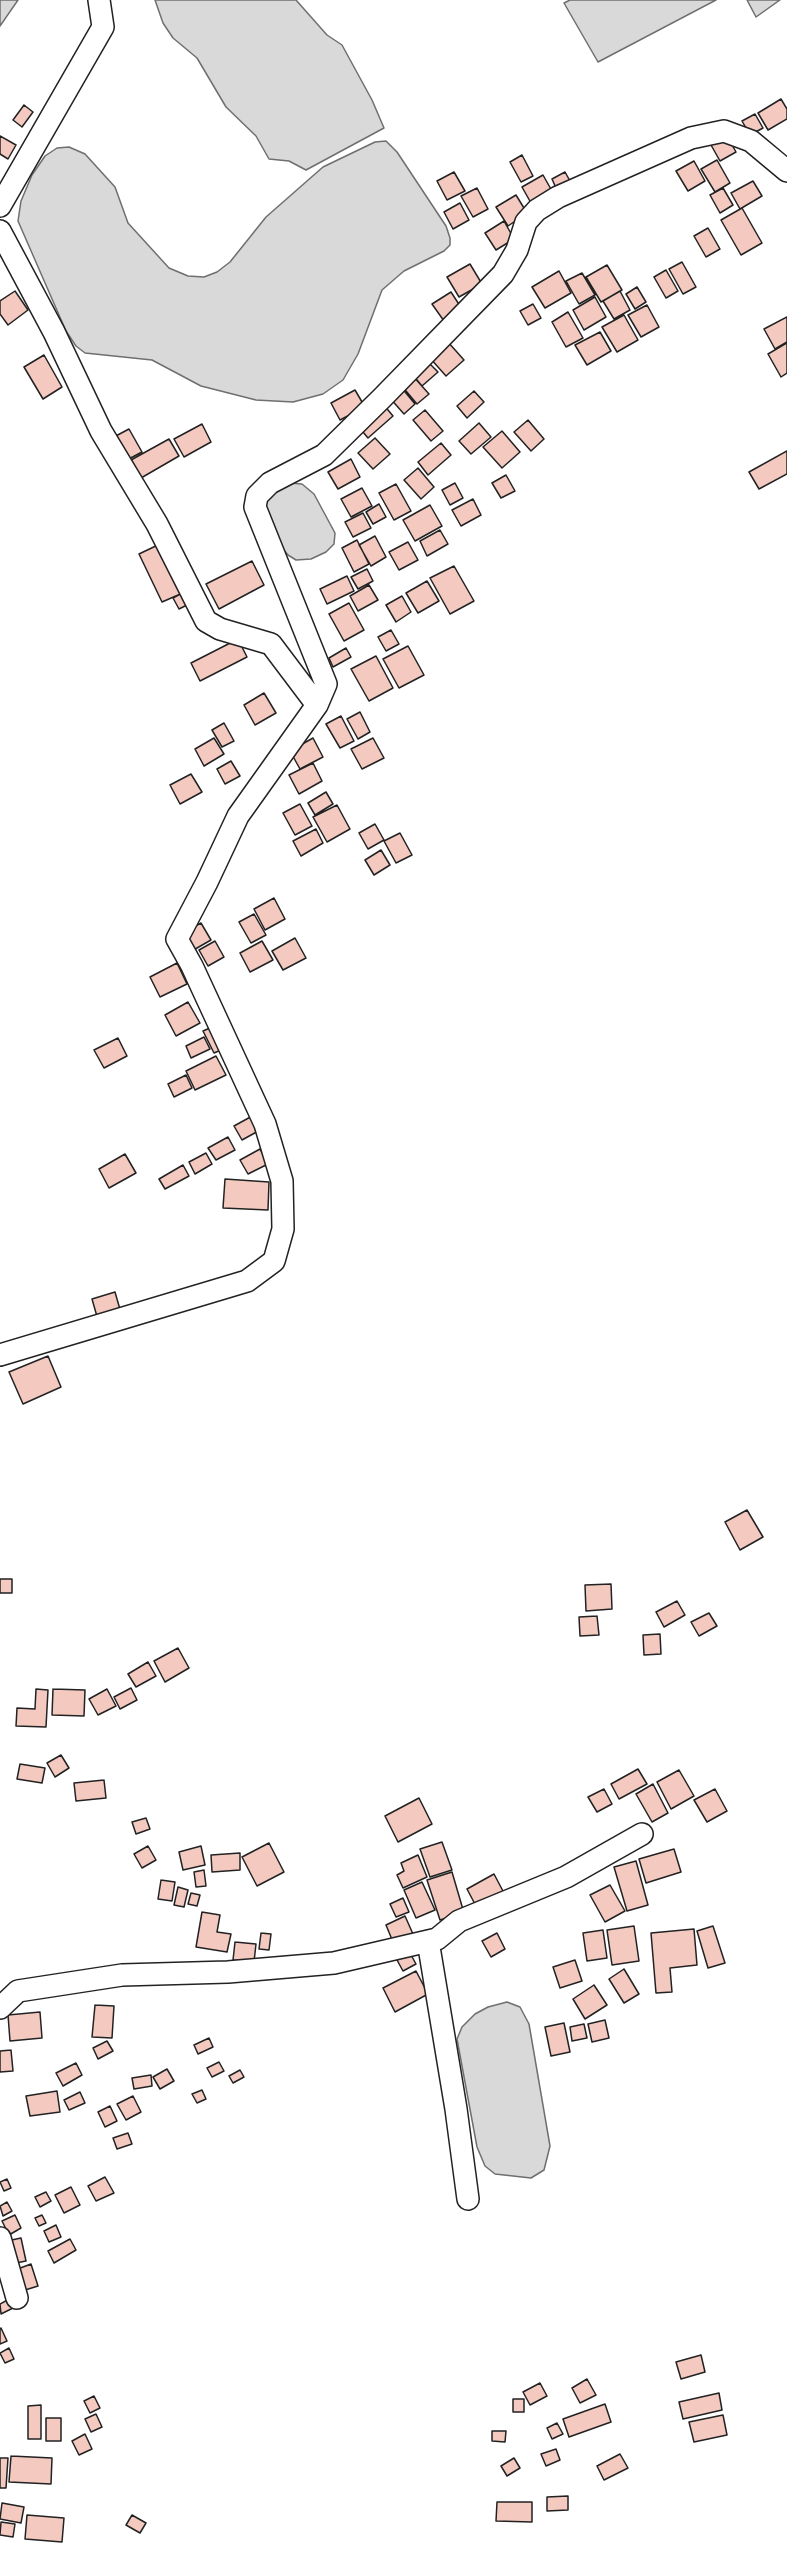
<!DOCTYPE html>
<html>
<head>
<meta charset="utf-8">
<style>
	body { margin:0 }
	canvas { display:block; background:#fff }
</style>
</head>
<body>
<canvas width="787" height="2550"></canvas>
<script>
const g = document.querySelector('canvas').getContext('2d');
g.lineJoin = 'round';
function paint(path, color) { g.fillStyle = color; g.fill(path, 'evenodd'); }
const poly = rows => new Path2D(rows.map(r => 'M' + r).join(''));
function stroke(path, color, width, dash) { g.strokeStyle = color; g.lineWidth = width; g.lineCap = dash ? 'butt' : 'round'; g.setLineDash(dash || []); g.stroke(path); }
const water = poly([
	[0,0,18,0,0,26,0,0],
	[155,0,296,0,327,35,342,45,372,100,384,128,306,170,289,161,269,159,256,136,226,107,197,58,173,38,163,23,155,0],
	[570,0,716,0,598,62,564,3,570,0],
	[747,0,780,0,756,17,747,0],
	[386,141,397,152,446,226,450,238,450,245,444,251,404,271,382,290,358,354,343,380,323,394,293,402,256,400,201,386,152,360,85,353,76,346,66,331,18,221,21,201,32,175,45,156,57,148,69,147,85,154,115,187,128,223,169,268,188,276,204,277,217,272,230,262,266,217,323,167,375,142,386,141],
	[290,483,302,484,314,494,335,533,334,544,326,552,311,559,296,560,288,555,278,543,265,504,269,493,290,483],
	[507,2002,520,2007,529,2024,550,2146,544,2170,531,2178,495,2174,485,2166,477,2147,457,2039,462,2027,475,2014,488,2007,507,2002]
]);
const building = poly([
	[781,99,787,109,787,119,768,130,758,113,781,99],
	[24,105,33,112,22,127,13,120,24,105],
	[755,114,763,128,750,135,742,121,755,114],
	[0,136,16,145,8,159,0,154,0,136],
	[727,136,736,152,720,161,711,145,727,136],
	[522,155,533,176,521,182,510,162,522,155],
	[717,160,730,183,715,192,701,169,717,160],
	[694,161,705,181,688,191,676,171,694,161],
	[454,172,465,191,447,200,437,181,454,172],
	[565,172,570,181,556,188,552,179,565,172],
	[543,175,552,191,531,203,522,187,543,175],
	[753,181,762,196,740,209,731,193,753,181],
	[477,188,488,209,473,217,461,196,477,188],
	[723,188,733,205,720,213,710,195,723,188],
	[516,195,527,213,508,226,496,207,516,195],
	[460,203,469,220,453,229,444,212,460,203],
	[742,208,762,243,741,255,721,220,742,208],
	[504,221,514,239,496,250,485,233,504,221],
	[708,228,720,249,706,257,694,236,708,228],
	[682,262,696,287,683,294,669,269,682,262],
	[470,264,482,284,459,297,447,277,470,264],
	[607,265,622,290,601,302,586,277,607,265],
	[666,270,678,291,666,298,654,277,666,270],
	[559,271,571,293,545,308,532,287,559,271],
	[582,273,595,295,579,304,566,281,582,273],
	[637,287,646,302,635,309,626,294,637,287],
	[15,291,28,310,8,325,0,314,0,301,15,291],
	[620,291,630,310,614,319,603,301,620,291],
	[451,292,462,309,444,321,432,304,451,292],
	[595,297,606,317,584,330,573,310,595,297],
	[533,304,541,318,528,325,520,311,533,304],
	[647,305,659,327,641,337,628,315,647,305],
	[568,312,583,338,566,347,552,322,568,312],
	[624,315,638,340,617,352,602,327,624,315],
	[787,317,787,342,775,349,764,329,787,317],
	[600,332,611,351,587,365,575,345,600,332],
	[448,342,464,360,446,376,430,358,448,342],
	[787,343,787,373,781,377,768,354,787,343],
	[44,355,62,387,43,399,24,367,44,355],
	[427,361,438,372,422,386,412,374,427,361],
	[412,375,429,394,417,404,401,385,412,375],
	[401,387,415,404,404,414,389,397,401,387],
	[355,390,365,407,340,420,331,403,355,390],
	[474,391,484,402,467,418,457,406,474,391],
	[383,404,393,416,368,438,358,426,383,404],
	[425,410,443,431,431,441,413,420,425,410],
	[528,420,544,439,531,451,514,432,528,420],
	[479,423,491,437,471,454,459,441,479,423],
	[202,424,211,442,184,457,174,439,202,424],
	[129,429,142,452,125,461,112,438,129,429],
	[502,431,520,452,502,468,483,447,502,431],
	[375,438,390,454,373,469,358,453,375,438],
	[169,439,179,456,141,478,131,460,169,439],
	[441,443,451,455,428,475,418,462,441,443],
	[787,451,787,474,759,489,749,472,787,451],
	[351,459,360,477,338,489,328,472,351,459],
	[418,468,434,487,421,499,404,480,418,468],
	[506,475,515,491,501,498,492,483,506,475],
	[455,483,463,498,450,505,442,490,455,483],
	[396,484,411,511,394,520,379,493,396,484],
	[362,488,372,506,351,517,341,499,362,488],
	[473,499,481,515,461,526,452,510,473,499],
	[379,504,386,517,373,524,366,512,379,504],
	[430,505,442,526,415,541,403,520,430,505],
	[363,513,371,528,353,537,345,522,363,513],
	[440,530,448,544,427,556,420,541,440,530],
	[375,536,386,557,371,566,359,545,375,536],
	[357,540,369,564,354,572,342,548,357,540],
	[408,542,418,560,399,570,389,552,408,542],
	[162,543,185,592,162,602,139,554,162,543],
	[252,561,264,585,219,609,206,584,252,561],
	[454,566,474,601,450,614,430,578,454,566],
	[367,569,373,581,358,589,351,577,367,569],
	[347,576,354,591,327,604,320,589,347,576],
	[427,581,439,601,418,613,406,593,427,581],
	[369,585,378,600,358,611,350,596,369,585],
	[184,592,189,604,179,609,173,598,184,592],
	[402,596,411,612,396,622,386,605,402,596],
	[349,603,364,630,344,641,329,614,349,603],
	[391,630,399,644,386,651,378,637,391,630],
	[238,639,247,657,200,681,191,663,238,639],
	[408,646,424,675,399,688,383,659,408,646],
	[346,648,351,657,333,667,329,658,346,648],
	[376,656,393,688,369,701,351,669,376,656],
	[264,693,276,713,255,725,244,705,264,693],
	[360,712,370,732,358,739,347,719,360,712],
	[341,716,354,741,340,748,326,724,341,716],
	[224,723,234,741,222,747,212,730,224,723],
	[214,738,224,754,204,766,195,749,214,738],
	[313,738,323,757,300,769,290,751,313,738],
	[373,738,384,758,362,769,351,749,373,738],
	[231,761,240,776,225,784,217,769,231,761],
	[313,763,322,781,299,794,289,775,313,763],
	[191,774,202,792,180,804,170,785,191,774],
	[326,792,333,804,315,815,308,803,326,792],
	[300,804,312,826,295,835,283,813,300,804],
	[337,805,350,829,327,842,313,817,337,805],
	[375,824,384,840,368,849,359,833,375,824],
	[316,829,323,843,301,856,293,841,316,829],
	[400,833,412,855,396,863,384,841,400,833],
	[381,850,390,865,374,875,365,860,381,850],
	[274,898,285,919,265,930,254,909,274,898],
	[254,914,266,935,251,943,239,922,254,914],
	[201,923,211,940,190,952,180,934,201,923],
	[295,938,306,958,283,970,272,951,295,938],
	[215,941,224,957,208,966,199,950,215,941],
	[262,941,273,960,250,972,240,953,262,941],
	[177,963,187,984,160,997,150,977,177,963],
	[188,1002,200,1023,176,1036,165,1015,188,1002],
	[217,1025,228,1047,214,1053,203,1031,217,1025],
	[204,1037,210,1049,191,1058,186,1046,204,1037],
	[118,1038,127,1056,104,1068,94,1050,118,1038],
	[216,1056,226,1075,195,1090,186,1071,216,1056],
	[186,1075,192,1088,174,1097,168,1084,186,1075],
	[254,1115,262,1129,242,1140,234,1126,254,1115],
	[228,1137,235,1150,216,1160,208,1148,228,1137],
	[260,1149,268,1164,248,1174,240,1160,260,1149],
	[206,1153,212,1164,195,1174,189,1162,206,1153],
	[125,1154,136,1173,109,1188,99,1169,125,1154],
	[183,1165,189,1176,165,1189,159,1179,183,1165],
	[225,1179,269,1182,268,1210,223,1208,225,1179],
	[115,1292,121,1313,98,1320,92,1299,115,1292],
	[48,1356,61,1387,23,1404,9,1372,48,1356],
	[747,1510,763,1537,740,1550,725,1522,747,1510],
	[0,1579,12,1579,12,1593,0,1593,0,1579],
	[611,1584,612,1609,586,1611,585,1585,611,1584],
	[677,1601,685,1615,664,1627,656,1612,677,1601],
	[709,1613,717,1626,699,1636,691,1622,709,1613],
	[597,1616,599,1635,580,1636,579,1617,597,1616],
	[660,1634,661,1654,644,1655,643,1635,660,1634],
	[178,1648,189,1668,165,1682,154,1661,178,1648],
	[148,1662,156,1676,136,1687,128,1674,148,1662],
	[131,1688,137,1700,120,1709,114,1697,131,1688],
	[36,1689,48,1690,46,1727,16,1726,17,1708,35,1709,36,1689],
	[53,1689,85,1690,84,1716,52,1715,53,1689],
	[107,1689,116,1706,98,1715,89,1699,107,1689],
	[61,1755,69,1768,55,1777,47,1763,61,1755],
	[20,1764,45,1768,42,1783,17,1779,20,1764],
	[638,1769,647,1784,619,1799,611,1784,638,1769],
	[679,1770,694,1796,671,1809,657,1782,679,1770],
	[104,1780,106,1798,76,1801,74,1783,104,1780],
	[653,1784,668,1813,652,1822,636,1794,653,1784],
	[604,1789,612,1804,597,1812,588,1797,604,1789],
	[715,1789,727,1811,707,1822,694,1800,715,1789],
	[419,1798,432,1824,398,1842,385,1816,419,1798],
	[146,1818,150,1829,136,1834,132,1822,146,1818],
	[442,1842,452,1870,430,1877,420,1849,442,1842],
	[269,1843,284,1872,257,1886,242,1857,269,1843],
	[148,1846,156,1860,142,1868,134,1854,148,1846],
	[201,1846,205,1865,183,1870,179,1852,201,1846],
	[674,1849,681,1872,646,1883,639,1859,674,1849],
	[240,1853,240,1870,212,1872,211,1855,240,1853],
	[418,1855,427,1877,403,1888,397,1875,404,1871,401,1863,418,1855],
	[636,1861,648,1905,627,1911,614,1867,636,1861],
	[204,1870,206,1886,196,1887,194,1872,204,1870],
	[452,1872,464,1913,440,1920,427,1880,452,1872],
	[494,1874,504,1893,477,1908,467,1889,494,1874],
	[161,1880,175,1882,172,1901,158,1899,161,1880],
	[422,1882,435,1910,416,1918,404,1890,422,1882],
	[610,1885,625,1911,605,1922,590,1895,610,1885],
	[178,1887,188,1890,184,1907,174,1905,178,1887],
	[191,1893,200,1895,197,1906,188,1904,191,1893],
	[403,1898,409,1912,396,1917,390,1904,403,1898],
	[202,1912,220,1915,217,1932,231,1934,227,1952,196,1947,202,1912],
	[405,1916,413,1934,393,1942,386,1925,405,1916],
	[634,1926,639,1961,612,1965,607,1930,634,1926],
	[713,1926,725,1963,708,1968,697,1931,713,1926],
	[694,1929,697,1965,670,1968,672,1992,656,1993,651,1933,694,1929],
	[603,1930,607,1958,587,1961,583,1933,603,1930],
	[261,1933,271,1934,269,1950,259,1949,261,1933],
	[497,1933,505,1949,491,1957,482,1941,497,1933],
	[235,1942,256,1944,254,1962,233,1960,235,1942],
	[410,1953,416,1964,403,1971,397,1960,410,1953],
	[575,1960,582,1981,560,1988,553,1967,575,1960],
	[624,1969,639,1994,624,2003,609,1979,624,1969],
	[416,1971,428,1994,395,2012,383,1988,416,1971],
	[594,1985,607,2005,585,2019,573,1999,594,1985],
	[95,2005,114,2006,112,2038,92,2037,95,2005],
	[40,2012,42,2038,10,2041,8,2015,40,2012],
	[605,2020,609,2038,592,2042,588,2024,605,2020],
	[564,2023,570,2052,551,2056,545,2027,564,2023],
	[584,2024,587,2038,572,2041,570,2027,584,2024],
	[209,2038,213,2047,198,2054,194,2045,209,2038],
	[107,2041,113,2051,98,2059,93,2048,107,2041],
	[11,2050,13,2071,0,2072,0,2051,11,2050],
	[219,2062,224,2071,212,2077,207,2068,219,2062],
	[76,2063,82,2075,63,2086,56,2073,76,2063],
	[167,2069,174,2081,160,2089,153,2077,167,2069],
	[240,2070,244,2077,233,2083,229,2076,240,2070],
	[151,2075,152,2086,134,2089,132,2078,151,2075],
	[202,2090,206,2099,197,2103,192,2094,202,2090],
	[57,2091,60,2112,30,2116,26,2096,57,2091],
	[80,2092,85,2103,69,2110,64,2100,80,2092],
	[133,2096,141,2112,126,2120,117,2104,133,2096],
	[110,2106,117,2121,105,2127,98,2112,110,2106],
	[128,2133,132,2144,117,2149,113,2138,128,2133],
	[105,2177,114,2193,96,2201,88,2186,105,2177],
	[7,2179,11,2188,4,2191,0,2182,7,2179],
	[71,2187,80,2205,64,2213,55,2195,71,2187],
	[46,2192,51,2201,40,2207,35,2197,46,2192],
	[7,2202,12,2211,3,2216,0,2206,7,2202],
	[15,2215,21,2228,9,2235,2,2221,15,2215],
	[42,2215,46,2223,39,2226,35,2218,42,2215],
	[56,2225,61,2237,49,2242,44,2231,56,2225],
	[21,2238,26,2261,11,2264,7,2241,21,2238],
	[70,2239,76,2250,54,2263,48,2251,70,2239],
	[31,2264,38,2286,22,2291,15,2270,31,2264],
	[11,2298,15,2307,1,2314,0,2304,11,2298],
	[1,2328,7,2341,0,2344,0,2329,1,2328],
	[9,2348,14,2359,5,2363,0,2353,9,2348],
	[701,2355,705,2372,681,2379,676,2362,701,2355],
	[587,2379,596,2395,580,2403,572,2388,587,2379],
	[540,2383,547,2396,530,2405,523,2392,540,2383],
	[719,2393,722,2410,683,2419,679,2402,719,2393],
	[94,2396,100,2408,90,2413,84,2401,94,2396],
	[513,2399,524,2399,524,2412,513,2412,513,2399],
	[605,2404,611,2422,569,2437,563,2419,605,2404],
	[41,2405,41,2439,28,2439,28,2406,41,2405],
	[96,2414,102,2427,91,2432,85,2419,96,2414],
	[723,2415,727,2435,694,2442,689,2422,723,2415],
	[46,2418,61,2418,61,2441,46,2441,46,2418],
	[557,2423,563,2434,552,2439,547,2428,557,2423],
	[492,2431,506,2431,505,2442,492,2441,492,2431],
	[85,2434,92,2449,79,2455,72,2441,85,2434],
	[556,2449,560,2460,546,2466,541,2454,556,2449],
	[620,2454,628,2468,604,2480,597,2466,620,2454],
	[11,2456,52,2458,51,2484,9,2482,11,2456],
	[0,2458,8,2458,6,2488,0,2488,0,2458],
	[514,2458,520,2468,507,2476,501,2466,514,2458],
	[568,2496,568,2510,547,2511,547,2497,568,2496],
	[497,2502,532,2502,532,2522,496,2521,497,2502],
	[2,2503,24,2507,21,2523,0,2519,2,2503],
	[27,2515,64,2518,62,2542,25,2539,27,2515],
	[132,2515,146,2523,140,2533,126,2525,132,2515],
	[1,2522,15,2524,13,2537,0,2535,1,2522]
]);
const minor = poly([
	[0,206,103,27,99,0],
	[0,231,54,332,101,431,157,524,206,621,220,629,271,644,317,705],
	[0,1355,247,1281,274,1261,283,1229,282,1181,265,1124,192,966,177,939,207,882,238,816,317,705,326,684,255,507,257,496,270,483,324,455,382,398,503,274,517,250,526,222,537,210,558,197,691,138,724,131,751,141,787,171],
	[428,1941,456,2109,468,2199],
	[0,2008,18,1991,122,1975,228,1972,334,1963,437,1939,459,1921,566,1877,642,1834],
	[0,2238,17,2298]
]);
paint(water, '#d9d9d9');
stroke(water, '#6f6f6f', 1.5);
paint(building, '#f3c9c0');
stroke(building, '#222', 1.5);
stroke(minor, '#222', 24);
stroke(minor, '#fff', 21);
</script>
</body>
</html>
